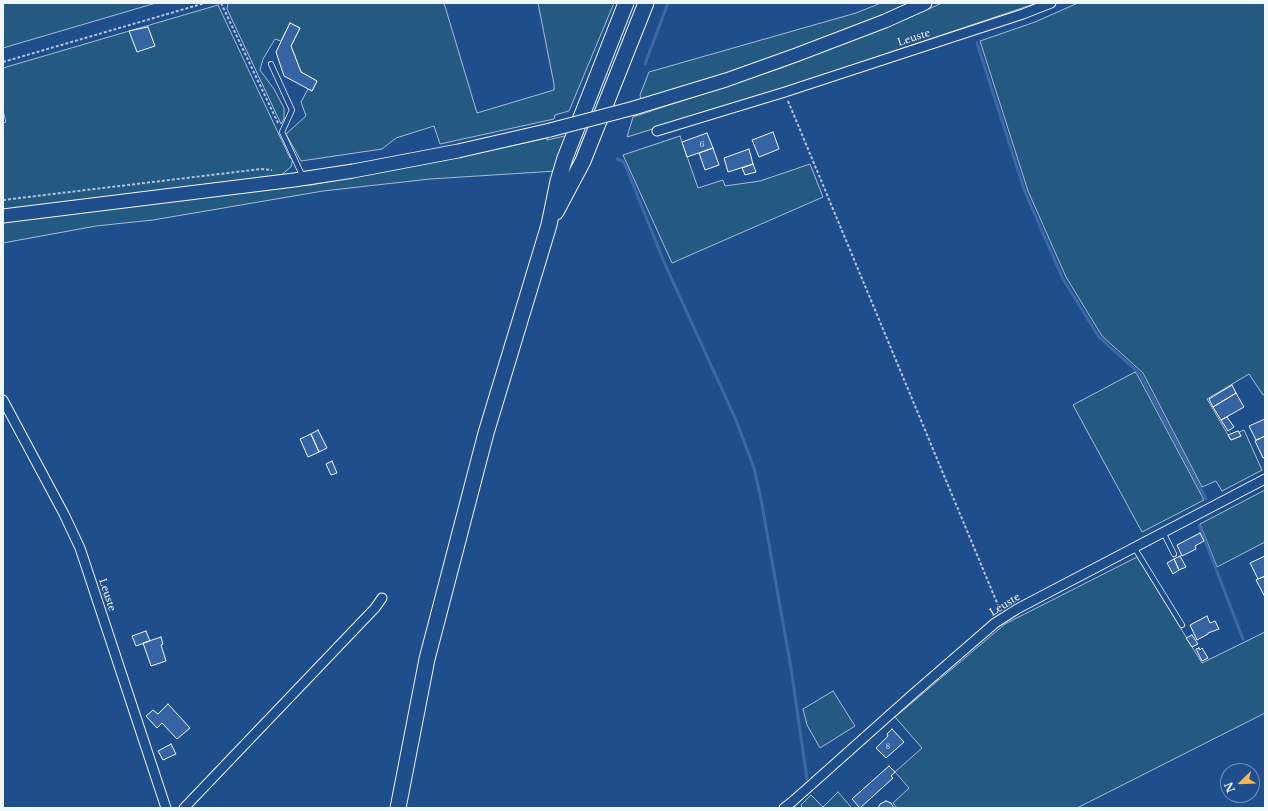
<!DOCTYPE html>
<html>
<head>
<meta charset="utf-8">
<style>
	body { margin:0 }
	#map { position:relative; width:1268px; height:811px; overflow:hidden; background:#1f4e8c; font-family:"Libre Baskerville",serif }
	canvas { display:block }
	.frame { position:absolute; inset:0; border:4px solid #f2f6ff; pointer-events:none }
	.north { position:absolute; left:1220px; top:763px; width:40px; height:40px; box-sizing:border-box; background:#1f4e8c; border:1px solid #7391ba; border-radius:50%; rotate:247deg; font-size:11px; font-weight:700; line-height:16px; text-align:center; color:#f2f6ff }
	.north::after { content:''; display:block; margin:auto; width:14px; height:18px; background:#ffb74d; clip-path:polygon(50% 0,100% 100%,50% 72%,0 100%) }
</style>
</head>
<body>
<div id="map">
<canvas width="1268" height="811"></canvas>
<div class="frame"></div>
<div class="north">N</div>
</div>
<script>
const g = document.querySelector('canvas').getContext('2d');
g.lineJoin = 'round';
function paint(path, color) { g.fillStyle = color; g.fill(path, 'evenodd'); }
const poly = rows => new Path2D(rows.map(r => 'M' + r).join(''));
function stroke(path, color, width, dash) { g.strokeStyle = color; g.lineWidth = width; g.lineCap = dash ? 'butt' : 'round'; g.setLineDash(dash || []); g.stroke(path); }
function label(font, color, halo, rows, align = 'center') {
  g.font = font + ' "Libre Baskerville",serif'; g.lineWidth = 3; g.setLineDash([]); g.textBaseline = 'middle'; g.strokeStyle = halo; g.fillStyle = color; for (const [text, x, y, turn = 0] of rows) {
    g.save(); g.translate(x, y); g.rotate((+turn || 0) * Math.PI / 180); g.textAlign = isNaN(turn) ? turn : align; if (halo) g.strokeText(text, 0, 0); g.fillText(text, 0, 0); g.restore();
  }
}
const green = poly([
	[3,3,156,3,3,48,3,3],
	[228,3,444,3,477,113,554,90,554,84,538,3,614,3,569,111,555,115,554,119,440,144,434,126,396,138,382,149,301,161,286,134,306,116,301,102,308,89,312,91,317,81,301,72,291,46,300,28,290,23,281,41,275,39,263,59,260,70,274,89,284,108,284,119,281,124,227,9,228,3],
	[881,3,914,3,745,68,641,100,640,95,649,72,856,13,881,3],
	[942,3,1037,3,781,89,627,137,633,117,781,68,906,19,942,3],
	[1078,3,1265,3,1265,394,1263,395,1249,374,1207,399,1231,440,1241,436,1239,432,1244,430,1262,470,1222,491,1216,481,1202,487,1143,373,1102,336,1066,277,1028,191,980,41,1035,22,1078,3],
	[218,5,290,158,293,159,291,167,280,176,3,210,3,123,6,122,3,111,3,68,218,5],
	[569,135,556,171,430,179,323,191,153,220,96,226,3,243,3,221,297,185,311,185,456,158,547,138,547,140,569,135],
	[680,136,698,188,723,180,725,186,760,181,810,164,823,197,672,263,623,155,680,136],
	[1135,372,1138,376,1204,500,1142,532,1073,405,1135,372],
	[1265,490,1265,542,1217,567,1200,524,1265,490],
	[1137,557,1202,663,1265,632,1265,713,1077,808,897,808,893,803,909,788,895,772,922,748,895,717,1005,624,1137,557],
	[833,691,855,726,820,748,807,725,803,709,833,691],
	[838,792,852,808,802,808,801,805,811,795,823,807,838,792]
]);
const stream = poly([
	[977,43,1025,192,1063,279,1099,337,1140,374,1206,499],
	[645,64,668,3],
	[617,159,624,162,664,262,736,420,754,468,761,499,791,668,807,779],
	[1199,525,1243,639]
]);
const building = poly([
	[290,23,300,28,291,46,301,72,317,81,312,91,284,76,276,52,290,23],
	[148,27,155,46,137,52,129,31,148,27],
	[773,132,779,149,759,157,752,140,773,132],
	[707,133,713,148,687,157,682,142,707,133],
	[713,148,719,165,705,170,699,153,713,148],
	[749,149,753,164,728,172,724,158,749,149],
	[753,164,756,172,745,175,742,168,753,164],
	[1232,385,1236,393,1213,407,1209,399,1232,385],
	[1236,393,1244,407,1221,420,1213,407,1236,393],
	[1227,417,1234,427,1228,431,1221,420,1227,417],
	[1265,419,1265,436,1256,440,1249,426,1265,419],
	[318,430,327,448,319,452,311,434,318,430],
	[1238,431,1241,436,1231,440,1228,435,1238,431],
	[311,434,319,452,308,457,300,439,311,434],
	[1265,436,1265,457,1263,458,1255,441,1265,436],
	[332,461,337,473,331,475,326,464,332,461],
	[1200,533,1204,541,1195,546,1196,549,1182,556,1177,545,1200,533],
	[1180,556,1186,567,1179,570,1174,559,1180,556],
	[1265,556,1265,576,1258,579,1250,563,1265,556],
	[1174,559,1179,570,1173,574,1167,563,1174,559],
	[1265,576,1265,597,1256,580,1265,576],
	[1207,616,1210,623,1215,621,1219,629,1208,633,1208,634,1197,640,1190,625,1207,616],
	[146,631,150,641,136,646,132,636,146,631],
	[1192,635,1198,644,1192,647,1186,638,1192,635],
	[161,637,163,644,161,645,166,661,151,666,143,643,161,637],
	[1199,648,1200,650,1202,648,1208,658,1202,661,1196,649,1199,648],
	[168,704,190,728,177,739,162,723,157,728,146,716,153,710,158,714,168,704],
	[892,729,904,742,886,758,876,748,888,736,887,734,892,729],
	[171,744,176,754,163,760,158,751,171,744],
	[889,766,895,772,891,776,893,778,860,808,852,799,889,766],
	[886,801,891,803,894,808,878,808,880,804,886,801]
]);
const path = poly([
	[221,3,278,123],
	[3,62,205,3],
	[788,101,1000,610],
	[3,200,261,169,272,170]
]);
const service = poly([
	[271,64,292,110,282,132,303,177],
	[1163,532,1174,554],
	[1134,547,1182,625]
]);
const minor = poly([
	[657,131,785,92,1023,14,1051,3],
	[3,400,64,514,80,548,166,808],
	[184,808,375,608,382,598],
	[784,808,793,801,913,694,995,623,1017,609,1265,479]
]);
const secondary = poly([
	[634,108,726,80,796,55,885,21,925,3],
	[3,216,294,180,353,171,458,151,550,130]
]);
const trunk = poly([
	[556,212,583,161,646,3],
	[398,808,427,659,486,433,549,225,558,181,565,158,626,3]
]);
const secondaryBridge = poly([
	[550,130,634,108]
]);
const numberNames = [
	["6",702,145],
	["8",888,747]
];
const streetNames = [
	["Leuste",914,38,-18],
	["Leuste",107,595,72],
	["Leuste",1005,605,-32]
];
paint(green, '#245a82');
stroke(green, '#a8bbd7', 1);
stroke(stream, '#3b69a3', 3);
paint(building, '#3563a3');
stroke(building, '#f2f6ff', 1);
stroke(service, '#f2f6ff', 6);
stroke(minor, '#f2f6ff', 11);
stroke(secondary, '#f2f6ff', 15);
stroke(trunk, '#f2f6ff', 17);
stroke(path, '#b3c4dc', 2, [3, 2]);
stroke(service, '#1f4e8c', 4.5);
stroke(minor, '#1f4e8c', 9);
stroke(secondary, '#1f4e8c', 13);
stroke(trunk, '#1f4e8c', 15);
stroke(secondaryBridge, '#f2f6ff', 15, []);
stroke(secondaryBridge, '#1f4e8c', 13);
label('8px', '#c3d1e8', null, numberNames);
label('10px', '#f2f6ff', '#1f4e8c', streetNames);
</script>
</body>
</html>
